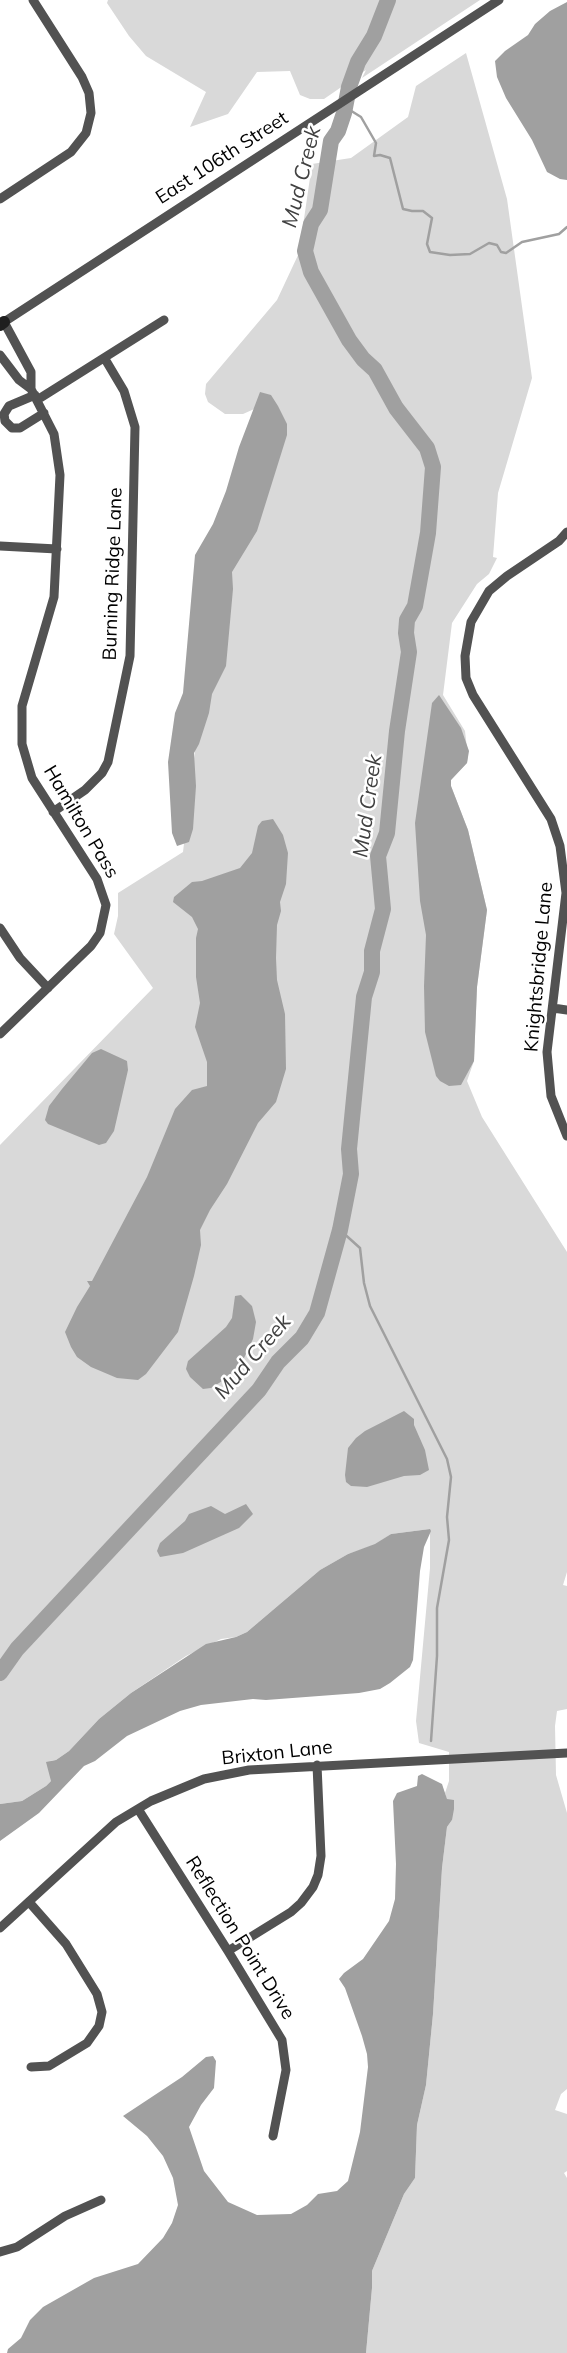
<!DOCTYPE html>
<html>
<head>
<meta charset="utf-8">
<style>
	body { margin:0 }
	canvas { display:block; background:#fff }
</style>
</head>
<body>
<canvas width="567" height="2353"></canvas>
<script>
const g = document.querySelector('canvas').getContext('2d');
g.lineJoin = 'round';
function paint(path, color) { g.fillStyle = color; g.fill(path, 'evenodd'); }
const poly = rows => new Path2D(rows.map(r => 'M' + r).join(''));
function stroke(path, color, width, dash) { g.strokeStyle = color; g.lineWidth = width; g.lineCap = dash ? 'butt' : 'round'; g.setLineDash(dash || []); g.stroke(path); }
function label(font, color, halo, rows, align = 'center') {
  g.font = font + ' Mulish,sans-serif'; g.lineWidth = 5; g.setLineDash([]); g.textBaseline = 'middle'; g.strokeStyle = halo; g.fillStyle = color; for (const [text, x, y, turn = 0] of rows) {
    g.save(); g.translate(x, y); g.rotate((+turn || 0) * Math.PI / 180); g.textAlign = isNaN(turn) ? turn : align; if (halo) g.strokeText(text, 0, 0); g.fillText(text, 0, 0); g.restore();
  }
}
const green = poly([
	[108,0,480,0,362,78,366,70,324,99,310,99,300,95,290,71,257,72,228,114,190,127,206,92,146,56,129,36,107,3],
	[466,53,507,199,532,378,498,493,493,557,497,558,489,574,477,584,452,623,443,695,465,731,468,757,467,763,451,780,451,786,468,830,487,910,477,987,474,1061,467,1081,482,1117,567,1252,567,1572,563,1585,567,1586,567,1709,557,1711,555,1726,556,1775,567,1813,567,2089,561,2094,555,2110,567,2114,567,2171,564,2173,567,2178,567,2353,366,2353,372,2288,372,2271,404,2194,415,2178,417,2125,426,2085,433,2014,442,1868,447,1827,452,1820,445,1793,449,1781,449,1752,419,1743,416,1721,430,1568,430,1529,391,1534,375,1545,348,1554,320,1570,247,1632,236,1637,221,1639,186,1656,131,1693,99,1719,69,1751,56,1760,50,1761,51,1781,46,1786,22,1801,0,1804,0,1145,153,988,114,934,118,916,118,893,183,852,219,547,261,406,243,414,225,414,208,402,205,394,206,384,277,300,299,253,312,164,351,158,408,117,416,86]
]);
const water = poly([
	[567,2,567,180,560,179,547,172,532,140,506,98,497,77,495,61,505,51,528,35,535,24,550,11],
	[260,392,271,395,278,406,287,424,287,435,257,531,232,572,233,589,226,666,212,694,209,713,199,744,194,753,196,786,193,829,189,842,177,846,172,833,168,762,175,713,183,693,195,555,213,524,226,491,239,447],
	[439,695,461,728,469,751,467,763,451,780,451,786,468,830,487,910,477,987,474,1061,461,1085,449,1086,440,1081,436,1076,425,1032,424,986,426,935,420,901,415,823,432,703],
	[273,819,283,835,288,853,286,884,280,902,281,911,277,925,276,958,277,980,285,1014,286,1069,276,1102,258,1123,227,1184,210,1210,200,1230,201,1245,194,1276,178,1332,146,1374,138,1380,117,1378,91,1367,77,1357,71,1347,65,1332,77,1307,90,1286,87,1281,92,1281,147,1177,175,1109,192,1090,207,1086,207,1062,195,1027,200,1003,196,977,196,938,198,929,192,917,173,902,174,897,192,882,202,881,240,868,252,853,258,826,262,821],
	[101,1049,127,1061,128,1070,114,1131,106,1143,99,1145,48,1124,45,1120,49,1106,62,1089,92,1053],
	[241,1295,252,1306,256,1322,253,1339,244,1358,227,1378,211,1388,203,1389,190,1377,186,1369,188,1361,226,1327,232,1318,235,1296],
	[404,1411,414,1419,414,1425,425,1450,429,1470,420,1475,404,1476,367,1487,351,1486,346,1482,345,1475,348,1448,356,1438,365,1431],
	[246,1504,253,1514,239,1528,183,1553,160,1557,157,1551,160,1543,185,1521,189,1514,211,1506,225,1514],
	[430,1529,431,1531,424,1547,420,1571,413,1660,410,1667,390,1683,380,1689,359,1693,266,1700,253,1699,201,1705,180,1711,127,1736,95,1761,84,1766,39,1813,0,1841,0,1804,22,1801,46,1786,51,1781,46,1762,56,1760,69,1751,99,1719,131,1693,206,1644,236,1637,247,1632,320,1570,348,1554,375,1544,391,1534],
	[422,1774,442,1784,447,1799,454,1800,454,1809,452,1820,447,1827,442,1868,433,2014,426,2085,417,2125,415,2178,404,2194,372,2271,372,2288,366,2353,7,2353,8,2349,21,2338,30,2320,43,2307,94,2278,138,2264,163,2238,172,2223,178,2205,173,2178,163,2156,147,2136,123,2116,182,2077,206,2057,213,2056,216,2061,214,2088,201,2105,189,2127,204,2171,228,2202,257,2215,291,2214,307,2205,318,2194,337,2191,348,2181,360,2132,368,2067,367,2054,362,2036,345,1988,339,1979,344,1973,363,1959,389,1921,395,1899,396,1864,393,1801,397,1793,417,1786,418,1776]
]);
const stream = poly([
	[345,107,361,117,376,143,374,156,380,155,390,158,403,209,412,211,423,211,432,218,427,244,430,252,450,255,470,254,489,243,497,245,501,252,506,253,522,242,559,234,567,227],
	[340,1230,360,1248,364,1283,370,1306,447,1459,451,1477,447,1517,449,1540,437,1608,437,1656,431,1741]
]);
const river = poly([
	[0,1673,17,1649,259,1390,278,1362,302,1338,317,1313,340,1230,351,1174,349,1149,364,997,372,972,372,951,383,909,378,856,387,833,397,731,409,652,406,633,407,620,415,606,428,533,433,467,427,448,396,408,375,370,363,359,349,340,311,272,305,251,311,224,320,210,331,141,338,131,344,113,349,87,358,62,374,36,388,0]
]);
const street = poly([
	[0,199,71,152,86,133,91,113,89,93,82,77,33,0],
	[0,355,19,380,31,389],
	[35,395,9,406,4,414,5,421,12,428,20,428,44,413],
	[37,400,164,320],
	[567,532,559,541,507,576,489,591,471,622,465,656,466,678,473,695,551,819,560,846,566,893,547,1052,551,1096,567,1136],
	[0,546,57,549],
	[53,812,85,790,102,773,108,762,130,656,135,427,124,391,105,359],
	[0,928,20,958,48,988],
	[553,1008,567,1010],
	[0,1034,91,946,100,933,106,905,97,879,32,778,22,744,22,706,54,597,60,475,54,434,31,389,31,372,4,322,499,0],
	[138,1809,228,1951,282,2040,286,2070,273,2136],
	[29,1902,66,1944,97,1994,102,2012,99,2026,87,2043,49,2066,31,2067],
	[0,1928,116,1822,151,1801,204,1779,249,1770,567,1753],
	[228,1951,291,1912,301,1903,313,1887,318,1875,321,1856,317,1765],
	[0,2252,17,2247,65,2216,101,2200]
]);
const secondary = poly([
	[0,325,4,322]
]);
const streetNames = [
	["East 106th Street",222,158,-33],
	["Burning Ridge Lane",113,574,-88],
	["Hamilton Pass",81,822,59],
	["Knightsbridge Lane",539,967,-85],
	["Brixton Lane",277,1753,-6],
	["Reflection Point Drive",240,1938,58]
];
const waterNames = [
	["Mud Creek",302,177,-76],
	["Mud Creek",368,806,-82],
	["Mud Creek",253,1357,-49]
];
paint(green, '#d9d9d9');
paint(water, '#a0a0a0');
stroke(stream, '#a0a0a0', 2.5);
stroke(river, '#a0a0a0', 16);
stroke(street, '#525252', 9);
stroke(secondary, '#1f1f1f', 12);
label('19px', '#000', '#fff', streetNames);
label('italic 21px', '#414141', '#fff', waterNames);
</script>
</body>
</html>
